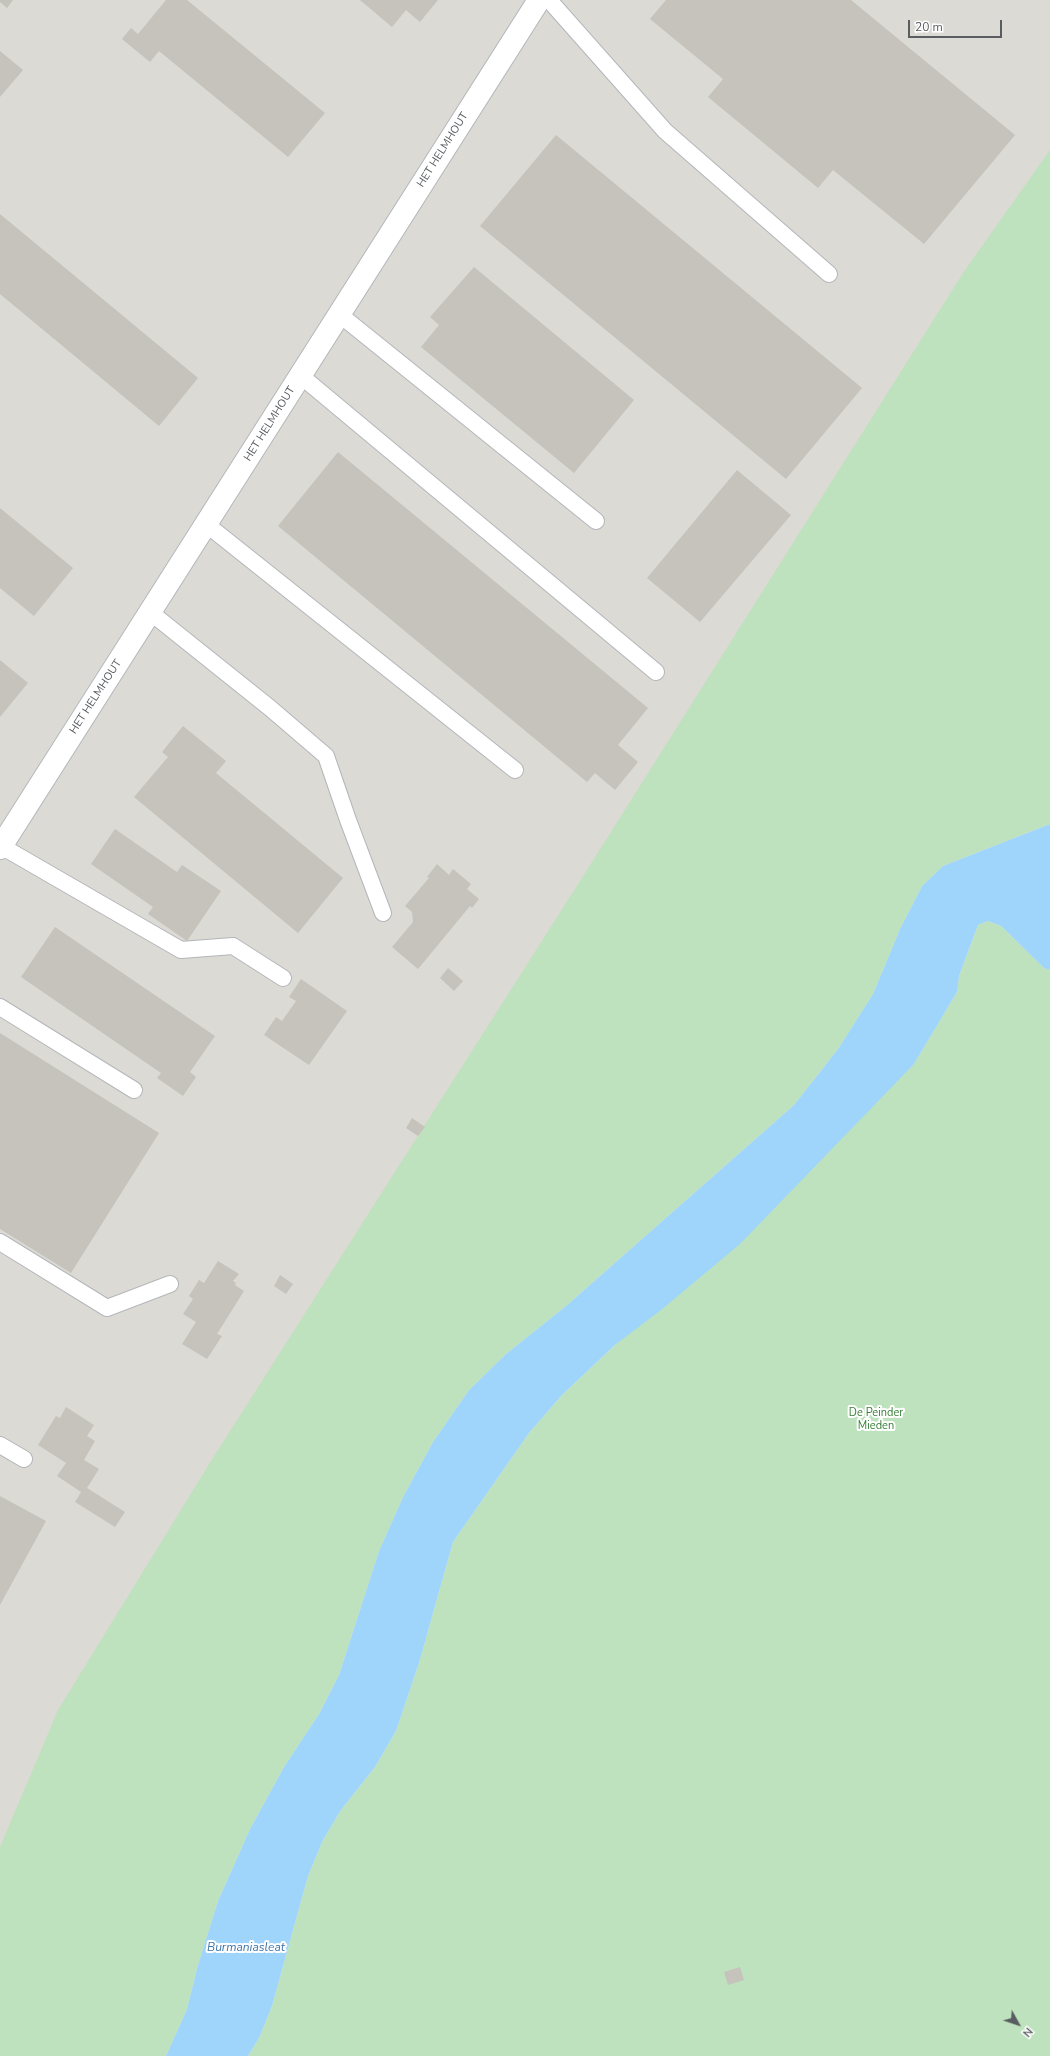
<!DOCTYPE html>
<html>
<head>
<meta charset="utf-8">
<style>
	body { margin:0 }
	#map { position:relative; width:1050px; height:2056px; overflow:hidden; background:#ebe8e0; font-family:"Nunito Sans",sans-serif }
	canvas { display:block }
	.north { position:absolute; left:998px; top:2004px; width:40px; height:40px; -webkit-text-stroke:3px #fff; paint-order:stroke; rotate:130deg; font-size:11px; font-weight:700; line-height:16px; text-align:center; color:#595c60 }
	.north::after { content:''; display:block; margin:auto; width:14px; height:18px; background:#595c60; clip-path:polygon(50% 0,100% 100%,50% 72%,0 100%) }
	.scale { position:absolute; left:908px; top:20px; width:94px; height:18px; box-sizing:border-box; border:2px solid #595c60; border-top:0; padding-left:5px; font-size:12px; line-height:14px; white-space:nowrap; color:#595c60; -webkit-text-stroke:3px #fff; paint-order:stroke }
</style>
</head>
<body>
<div id="map">
<canvas width="1050" height="2056"></canvas>
<div class="north">N</div>
<div class="scale">20 m</div>
</div>
<script>
const g = document.querySelector('canvas').getContext('2d');
g.lineJoin = 'round';
function paint(path, color) { g.fillStyle = color; g.fill(path, 'evenodd'); }
const poly = rows => new Path2D(rows.map(r => 'M' + r).join(''));
function stroke(path, color, width, dash) { g.strokeStyle = color; g.lineWidth = width; g.lineCap = dash ? 'butt' : 'round'; g.setLineDash(dash || []); g.stroke(path); }
function label(font, color, halo, rows, align = 'center') {
  g.font = font + ' "Nunito Sans",sans-serif'; g.lineWidth = 4; g.setLineDash([]); g.textBaseline = 'middle'; g.strokeStyle = halo; g.fillStyle = color; for (const [text, x, y, turn = 0] of rows) {
    g.save(); g.translate(x, y); g.rotate((+turn || 0) * Math.PI / 180); g.textAlign = isNaN(turn) ? turn : align; if (halo) g.strokeText(text, 0, 0); g.fillText(text, 0, 0); g.restore();
  }
}
const industrial = poly([
	[0,0,1050,0,1050,197,0,1993]
]);
const green = poly([
	[1050,150,1050,824,943,866,922,886,900,929,873,994,838,1049,794,1105,566,1306,506,1354,469,1390,433,1442,403,1497,379,1551,339,1675,319,1714,284,1767,250,1829,218,1901,198,1965,187,2009,166,2056,0,2056,0,1847,58,1710,211,1461,587,870,963,273],
	[988,921,1001,926,1044,968,1050,970,1050,2056,248,2056,259,2038,272,2006,308,1876,323,1840,341,1810,375,1767,396,1731,419,1663,453,1542,529,1433,562,1395,914,1064,957,992,959,976,978,925]
]);
const water = poly([
	[1050,824,1050,970,1044,968,1001,926,988,921,978,925,959,976,957,992,914,1064,740,1244,661,1310,615,1345,562,1395,529,1433,453,1542,419,1663,396,1731,375,1767,341,1810,323,1840,308,1876,272,2006,259,2038,248,2056,166,2056,187,2009,198,1965,218,1901,250,1829,284,1767,319,1714,339,1675,379,1551,403,1497,433,1442,469,1390,506,1354,566,1306,794,1105,838,1049,873,994,900,929,922,886,943,866]
]);
const building = poly([
	[0,0,13,0,7,8,0,2],
	[166,0,187,0,325,113,288,157,159,51,150,62,122,39,131,28,138,34],
	[360,0,438,0,420,22,406,10,392,27],
	[666,0,851,0,1015,135,924,244,833,170,818,188,708,97,723,79,650,19],
	[0,51,23,70,0,97],
	[556,135,862,388,786,479,480,226],
	[0,214,198,378,159,426,0,294],
	[474,267,634,400,574,473,421,347,439,325,430,317],
	[338,452,648,708,618,745,638,762,615,790,595,773,587,782,278,526],
	[737,470,791,515,700,622,647,578],
	[0,508,73,568,34,616,0,588],
	[0,660,28,683,0,717],
	[183,726,226,761,216,773,343,878,298,933,134,797,168,757,162,752],
	[115,829,177,872,182,865,221,891,187,941,148,914,153,907,91,864],
	[437,864,449,875,453,869,471,884,467,889,479,899,472,908,470,906,418,969,392,947,413,922,412,912,405,906,429,878,427,877],
	[55,927,215,1036,190,1072,196,1077,183,1096,157,1078,161,1073,21,977],
	[448,968,463,981,454,991,440,978],
	[301,979,347,1011,309,1065,264,1035,276,1017,282,1021,296,1001,289,997],
	[0,1033,159,1133,71,1273,0,1229],
	[412,1118,425,1127,418,1136,406,1128],
	[218,1261,239,1274,233,1281,236,1283,235,1285,244,1291,217,1334,222,1336,207,1359,182,1344,196,1322,183,1314,193,1299,189,1296,199,1280,204,1283],
	[280,1275,293,1284,286,1294,274,1286],
	[66,1407,94,1425,87,1436,95,1441,84,1460,99,1469,87,1488,125,1512,115,1527,75,1502,81,1492,57,1476,66,1463,38,1445,56,1416,60,1418],
	[0,1496,46,1521,0,1605],
	[740,1967,744,1980,728,1985,724,1972]
]);
const lane = poly([
	[549,0,665,131,829,274],
	[339,314,596,521],
	[301,376,656,672],
	[206,524,515,770],
	[150,612,270,708,326,756,348,820,383,913],
	[1,846,181,950,233,946,283,978],
	[0,1007,134,1090],
	[0,1242,107,1308,170,1284],
	[0,1445,24,1459]
]);
const street = poly([
	[0,848,539,0]
]);
const streetNames = [
	["HET HELMHOUT",443,150,-58],
	["HET HELMHOUT",270,424,-58],
	["HET HELMHOUT",96,697,-57]
];
const parkNames = [
	["De Peinder",876,1413],
	["Mieden",876,1426]
];
const waterNames = [
	["Burmaniasleat",246,1948]
];
paint(industrial, '#dcdad4');
paint(green, '#bee2bd');
paint(water, '#a0d5fb');
paint(building, '#c6c3bd');
stroke(lane, '#b3b6ba', 18);
stroke(street, '#b3b6ba', 24);
stroke(lane, '#fff', 16);
stroke(street, '#fff', 22);
label('11px', '#595c60', '#fff', streetNames);
label('11px', '#388039', '#fff', parkNames);
label('italic 12px', '#4076ab', '#fff', waterNames);
</script>
</body>
</html>
